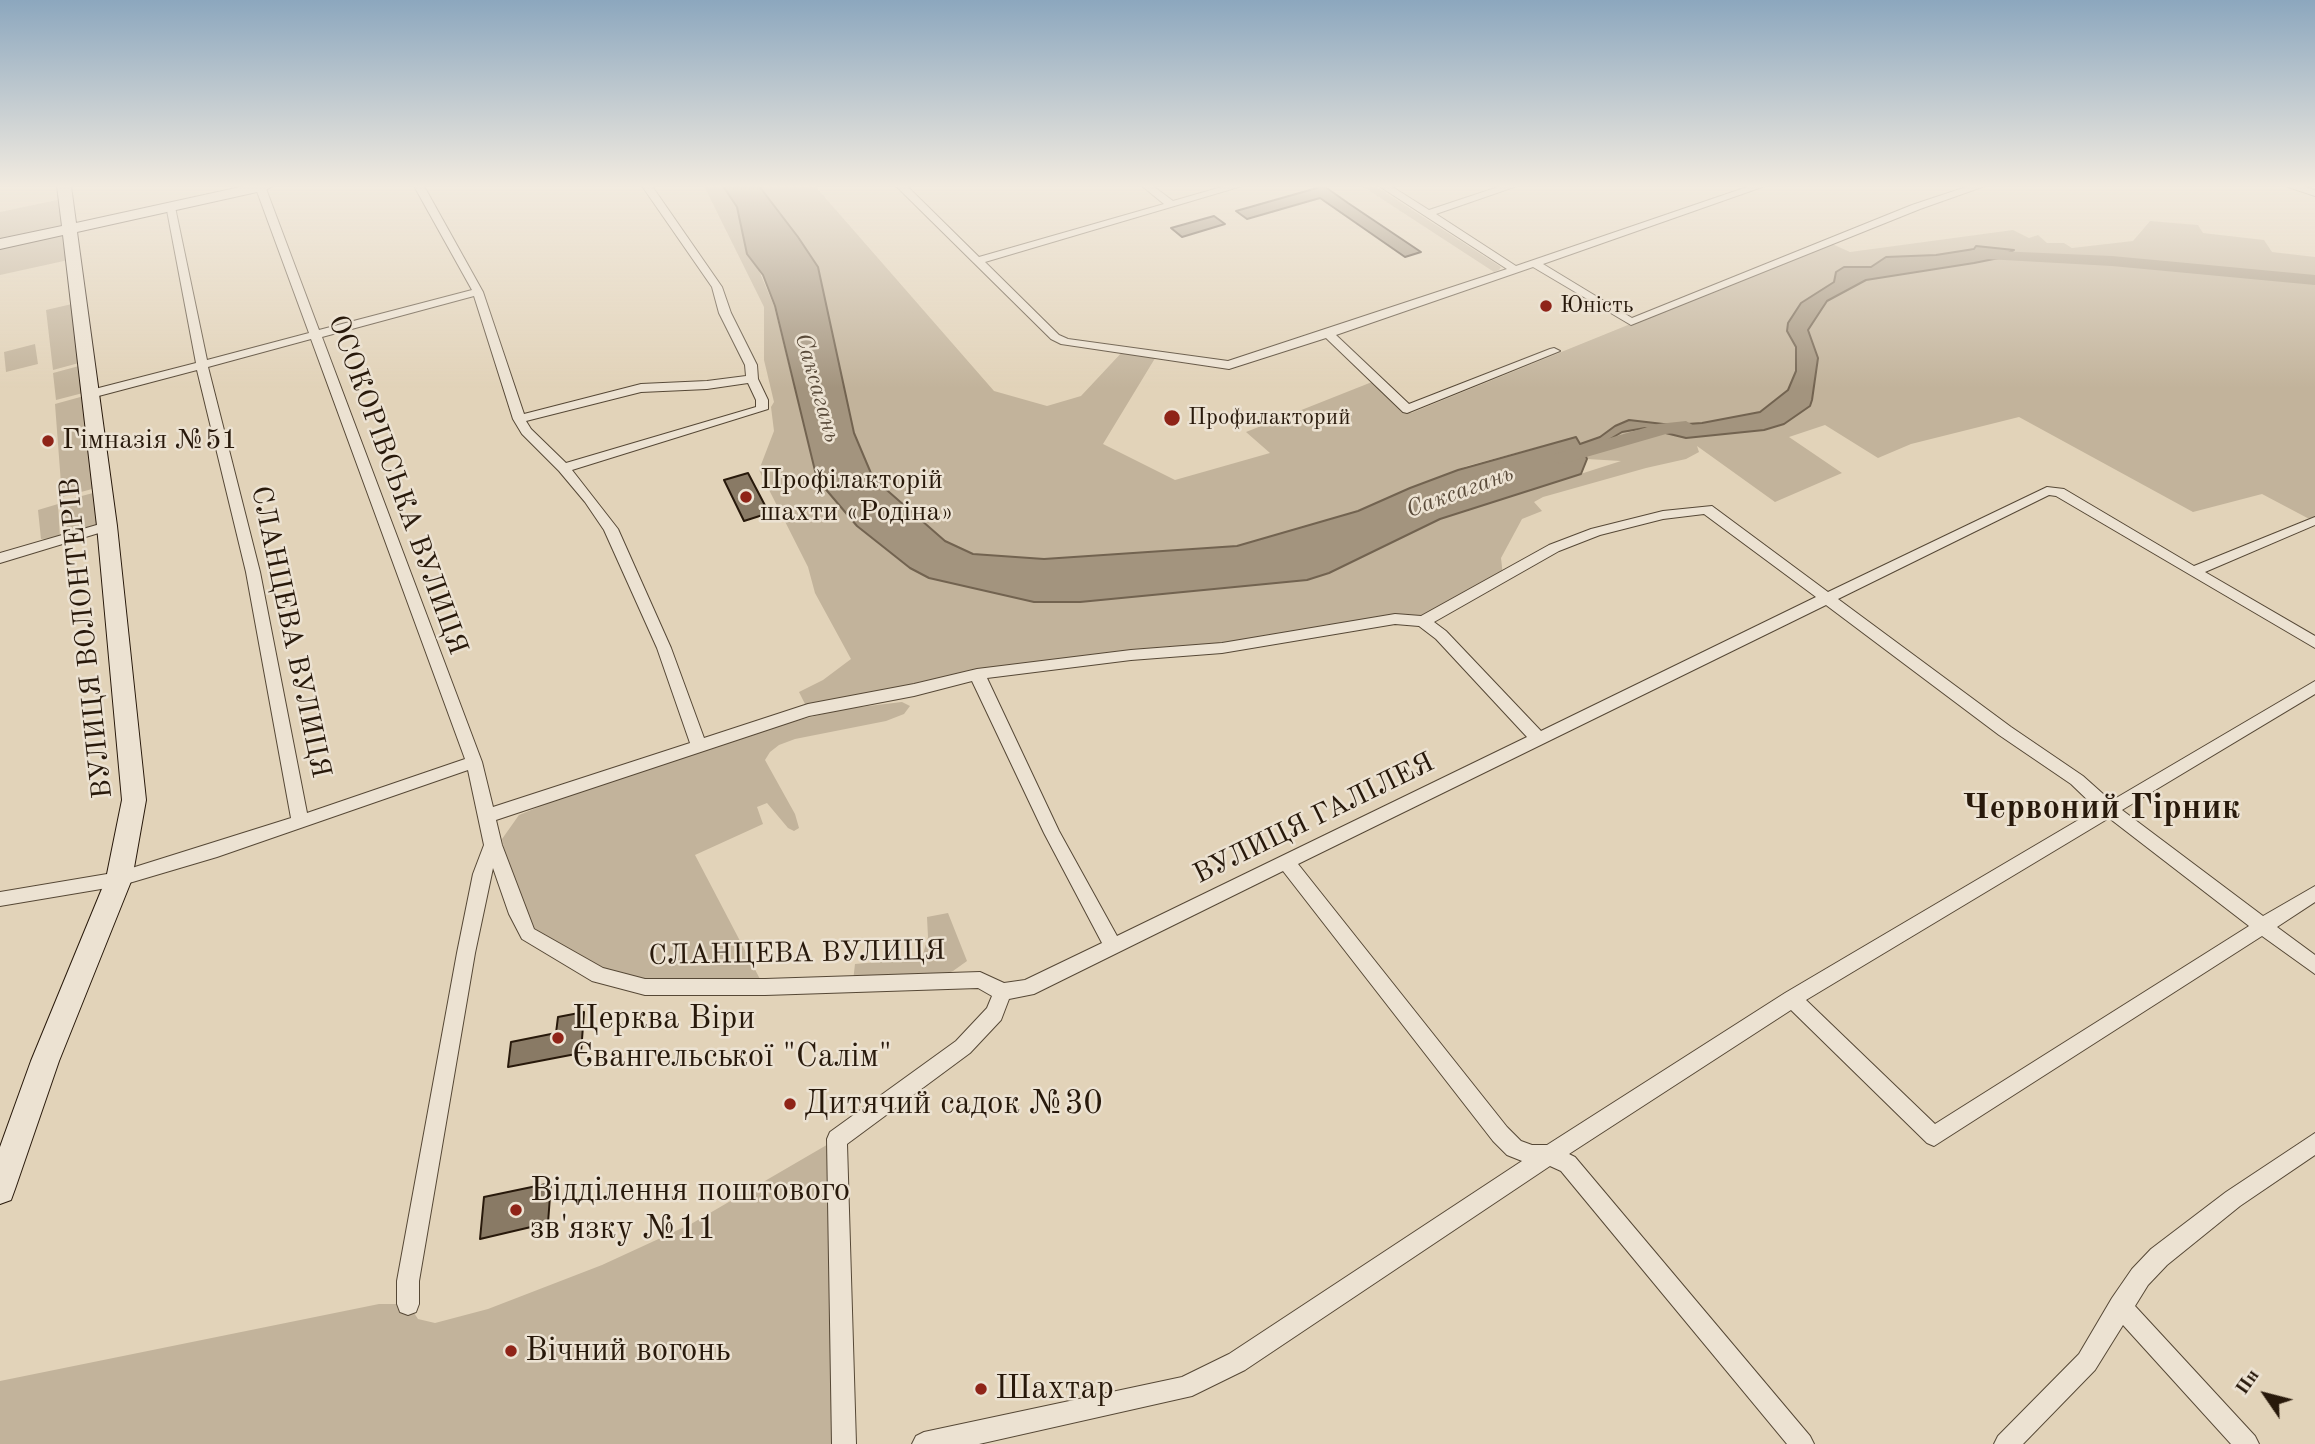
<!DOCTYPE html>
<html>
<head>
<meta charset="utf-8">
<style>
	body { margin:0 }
	#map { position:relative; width:2315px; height:1444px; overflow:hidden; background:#e2d3b9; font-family:"Old Standard TT",serif }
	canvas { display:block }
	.north { position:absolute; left:2231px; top:1360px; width:70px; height:70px; -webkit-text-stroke:5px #ece2d2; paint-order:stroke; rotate:305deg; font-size:19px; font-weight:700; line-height:28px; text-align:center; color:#28190b }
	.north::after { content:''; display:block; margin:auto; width:24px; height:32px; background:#28190b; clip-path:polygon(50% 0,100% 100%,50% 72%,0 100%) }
</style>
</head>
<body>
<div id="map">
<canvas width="2315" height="1444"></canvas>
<div class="north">Пн</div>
</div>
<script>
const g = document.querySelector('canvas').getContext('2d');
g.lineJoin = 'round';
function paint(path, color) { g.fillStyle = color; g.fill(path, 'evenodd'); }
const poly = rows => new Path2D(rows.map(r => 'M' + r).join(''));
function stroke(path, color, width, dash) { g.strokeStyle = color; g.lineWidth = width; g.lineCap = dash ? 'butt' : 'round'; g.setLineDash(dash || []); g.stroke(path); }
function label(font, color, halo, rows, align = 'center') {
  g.font = font + ' "Old Standard TT",serif'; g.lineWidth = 5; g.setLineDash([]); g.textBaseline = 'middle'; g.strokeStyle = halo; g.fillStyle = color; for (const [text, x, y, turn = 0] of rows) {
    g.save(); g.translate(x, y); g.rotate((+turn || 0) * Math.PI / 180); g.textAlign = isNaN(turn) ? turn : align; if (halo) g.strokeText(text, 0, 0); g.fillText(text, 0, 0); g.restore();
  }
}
const green = poly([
	[704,186,723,186,737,207,741,228,774,306,817,479,857,526,910,568,929,578,1034,602,1080,602,1307,580,1329,573,1440,519,1621,461,1587,459,1576,437,1467,466,1358,511,1237,546,1044,559,973,554,945,541,873,478,854,433,818,267,798,237,759,186,815,186,994,391,1047,406,1081,396,1124,350,1157,355,1103,444,1175,480,1270,453,1246,432,1377,380,1411,413,1830,243,1850,252,2013,230,2029,238,2038,235,2047,243,2064,243,2072,248,2133,241,2150,221,2198,225,2203,233,2264,240,2272,252,2315,257,2315,522,2262,494,2193,512,2019,417,1911,444,1878,458,1825,425,1789,437,1842,473,1775,502,1697,446,1699,452,1686,459,1646,468,1543,497,1534,502,1542,511,1522,519,1501,558,1503,576,1430,616,1266,641,1023,669,808,710,799,692,823,680,851,659,815,593,808,567,759,470,774,431,771,407,774,402,764,360,764,307],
	[1362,186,1375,186,1501,267,1499,270,1494,272],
	[66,198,73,259,0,275,0,212],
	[72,304,79,363,53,370,46,310],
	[35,344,38,364,6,372,4,352],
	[79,366,83,393,56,400,53,373],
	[84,396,96,488,62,497,55,404],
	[93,493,97,527,68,536,63,501],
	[58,504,60,538,41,539,38,510],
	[902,702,910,706,904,714,886,721,795,739,779,745,770,752,765,760,795,814,799,828,794,831,788,828,767,803,757,807,763,824,695,855,761,981,648,980,602,969,531,928,509,873,502,839,519,815,560,798,791,722,843,709],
	[948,913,967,961,953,971,932,979,853,981,855,964,922,958,928,937,927,917],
	[837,1139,844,1444,0,1444,0,1381,379,1304,408,1304,418,1319,435,1323,488,1309,602,1265,691,1224]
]);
const water = poly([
	[723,186,759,186,798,237,818,267,854,433,873,478,945,541,973,554,1044,559,1237,546,1358,511,1410,488,1458,470,1576,437,1580,444,1600,437,1615,426,1629,420,1672,425,1702,423,1760,412,1788,390,1796,371,1796,347,1787,331,1788,323,1801,303,1834,282,1836,272,1844,267,1871,267,1886,257,1936,255,1974,249,1976,246,2014,250,1999,258,1974,263,1866,280,1827,301,1808,330,1818,358,1812,400,1810,406,1784,424,1764,430,1686,438,1645,428,1622,432,1585,454,1587,459,1581,474,1440,519,1329,573,1307,580,1080,602,1034,602,929,578,910,568,857,526,817,479,775,306,763,275,747,254,737,207,723,186]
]);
const river = poly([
	[1974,250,2112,256,2315,275,2315,285,2112,266,1968,258,1966,255,1968,252,1974,250],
	[1686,421,1696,427,1693,431,1666,434,1562,464,1555,462,1552,458,1555,454,1658,424,1686,421]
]);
const building = poly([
	[1324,186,1348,203,1421,252,1405,257,1320,198,1247,219,1236,211,1324,186],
	[1214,216,1225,224,1182,237,1171,228,1214,216],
	[748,473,769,513,744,521,724,480,748,473],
	[584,1012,581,1053,508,1067,511,1042,556,1033,558,1017,584,1012],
	[551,1183,548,1223,480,1239,484,1197,551,1183]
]);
const street = poly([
	[255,186,265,186,319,330,472,290,414,186,424,186,483,292,524,414,641,384,707,381,746,376,745,365,719,313,712,287,642,186,652,186,722,287,731,313,757,365,758,379,768,400,768,409,572,470,618,529,671,648,704,738,808,704,914,684,977,669,1131,650,1222,643,1395,614,1421,616,1549,545,1591,529,1663,511,1712,506,1828,592,2047,487,2064,489,2194,566,2315,517,2315,525,2205,572,2315,636,2315,648,2056,496,2049,495,1838,599,2011,727,2083,776,2111,801,2315,681,2315,694,2122,810,2263,916,2315,886,2315,902,2277,927,2315,955,2315,974,2262,936,1934,1146,1927,1143,1791,1010,1569,1154,1575,1157,1810,1436,1814,1444,1787,1444,1561,1171,1550,1166,1245,1370,1192,1396,979,1444,912,1444,916,1436,924,1432,1182,1377,1229,1354,1522,1161,1507,1155,1493,1141,1283,871,1034,994,1009,999,1001,1020,970,1053,847,1144,856,1444,832,1444,827,1139,830,1132,956,1041,987,1008,992,996,978,988,765,995,645,995,592,981,522,939,509,914,493,868,475,953,419,1281,419,1304,416,1312,408,1315,400,1312,397,1304,397,1281,457,953,473,874,484,845,468,770,217,857,119,886,0,906,0,892,119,872,291,818,246,572,197,370,91,398,85,394,87,391,196,363,166,205,175,207,207,360,309,333,255,186],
	[474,296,513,419,522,434,559,471,585,502,604,530,657,648,690,743,493,807,482,762,322,337,474,296],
	[311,339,465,759,307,813,260,572,208,367,311,339],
	[748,383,756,400,756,407,566,463,531,429,526,421,641,392,707,389,748,383],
	[1704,514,1816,597,1541,731,1446,631,1434,622,1559,551,1600,535,1663,519,1704,514],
	[1826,605,1999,735,2071,784,2097,809,1785,993,1547,1145,1532,1145,1521,1141,1507,1127,1298,864,1826,605],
	[1395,624,1419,626,1436,639,1527,737,1117,936,1059,831,987,678,1131,660,1222,653,1395,624],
	[972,681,1044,833,1102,943,1025,980,1004,983,980,972,765,979,645,979,603,968,534,929,502,845,496,820,809,716,914,696,972,681],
	[2109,818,2249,926,1935,1124,1806,1000,2109,818],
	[896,186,907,186,979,257,1164,204,1142,186,1153,186,1173,201,1225,186,1242,186,985,262,1059,335,1068,339,1228,361,1507,269,1379,186,1391,186,1429,210,1501,186,1517,186,1436,214,1516,266,1750,186,1765,186,1543,264,1632,318,1912,205,1969,186,1985,186,1920,209,1631,325,1533,267,1336,335,1409,404,1550,349,1554,348,1560,351,1407,413,1403,412,1326,338,1229,369,1061,344,1051,339,896,186],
	[2285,186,2302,186,2315,190,2315,196,2285,186],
	[107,522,114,526,112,529,0,563,0,553,107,522],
	[2315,1133,2315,1155,2240,1206,2167,1265,2148,1285,2135,1306,2255,1436,2259,1444,2231,1444,2123,1325,2095,1370,2023,1444,1994,1444,1998,1436,2079,1354,2112,1298,2132,1269,2151,1249,2226,1192,2315,1133]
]);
const secondary = poly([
	[57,186,71,186,76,223,245,186,273,186,266,190,77,232,117,526,146,800,132,879,59,1061,15,1189,11,1200,0,1204,0,1147,31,1061,106,879,122,800,97,526,63,235,0,249,0,239,62,226,57,186]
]);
const markers = [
	[1546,306,7,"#8f2418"],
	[1172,418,9,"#8f2418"],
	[48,441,7,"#8f2418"],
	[746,497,7,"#8f2418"],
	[558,1038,7,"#8f2418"],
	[790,1104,7,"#8f2418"],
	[516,1210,7,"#8f2418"],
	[511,1351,7,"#8f2418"],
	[981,1389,7,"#8f2418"]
];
const farPoinames = [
	["Юність",1560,306],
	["Профилакторий",1188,418]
];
const farWaternames = [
	["Саксагань",817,388,74],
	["Саксагань",1460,492,-20]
];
const poiNames = [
	["Гімназія №51",62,441],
	["Профілакторій",760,481],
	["шахти «Родіна»",760,513]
];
const streetNames = [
	["ОСОКОРІВСЬКА ВУЛИЦЯ",397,485,70],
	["СЛАНЦЕВА ВУЛИЦЯ",290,632,78],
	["ВУЛИЦЯ ВОЛОНТЕРІВ",87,638,-96],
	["ВУЛИЦЯ ГАЛІЛЕЯ",1314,819,-26],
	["СЛАНЦЕВА ВУЛИЦЯ",797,954,-1]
];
const nearPoinames = [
	["Церква Віри",572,1019],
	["Євангельської \"Салім\"",572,1057],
	["Дитячий садок №30",804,1104],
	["Відділення поштового",530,1191],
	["зв'язку №11",530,1229],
	["Вічний вогонь",525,1351],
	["Шахтар",995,1389]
];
const districtNames = [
	["Червоний Гірник",2101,809]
];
paint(green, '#c2b39b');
paint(water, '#a3947e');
stroke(water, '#726350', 2);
paint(river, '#a3947e');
paint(building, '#897a65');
stroke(building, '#28190b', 2);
stroke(street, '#564836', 2);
stroke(secondary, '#28190b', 2);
paint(street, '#ece2d2');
paint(secondary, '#ece2d2');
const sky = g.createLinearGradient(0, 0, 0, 388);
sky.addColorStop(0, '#8ca7be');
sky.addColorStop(0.48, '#f2ebe0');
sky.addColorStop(1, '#f2ebe000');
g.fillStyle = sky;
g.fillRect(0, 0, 2315, 388);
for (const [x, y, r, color] of markers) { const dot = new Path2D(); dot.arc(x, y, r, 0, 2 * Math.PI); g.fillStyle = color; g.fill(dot); stroke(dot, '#ece2d2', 2.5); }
label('23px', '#28190b', '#ece2d2', farPoinames, 'left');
label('italic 24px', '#594a39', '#ece2d2', farWaternames);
label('28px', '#28190b', '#ece2d2', poiNames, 'left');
label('28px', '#28190b', '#ece2d2', streetNames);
label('33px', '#28190b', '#ece2d2', nearPoinames, 'left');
label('bold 35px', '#28190b', '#ece2d2', districtNames);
</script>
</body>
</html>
